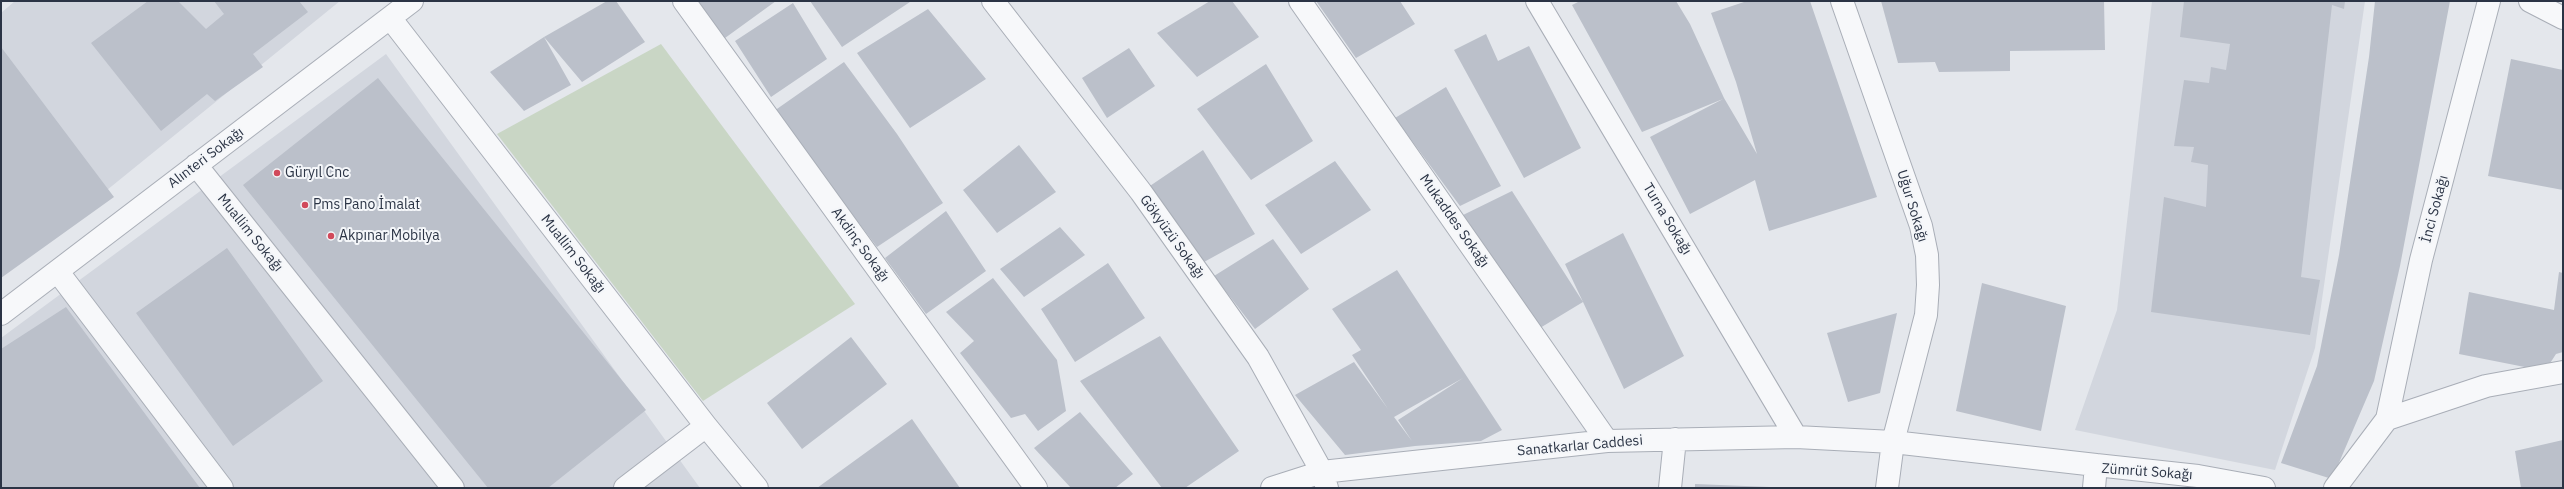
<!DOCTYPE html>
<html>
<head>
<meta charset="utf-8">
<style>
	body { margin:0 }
	#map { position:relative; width:2564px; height:489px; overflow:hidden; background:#e4e7ec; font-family:"IBM Plex Sans",sans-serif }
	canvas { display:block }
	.frame { position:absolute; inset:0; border:2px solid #2b3445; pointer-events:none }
</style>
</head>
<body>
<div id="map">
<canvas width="2564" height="489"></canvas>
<div class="frame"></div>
</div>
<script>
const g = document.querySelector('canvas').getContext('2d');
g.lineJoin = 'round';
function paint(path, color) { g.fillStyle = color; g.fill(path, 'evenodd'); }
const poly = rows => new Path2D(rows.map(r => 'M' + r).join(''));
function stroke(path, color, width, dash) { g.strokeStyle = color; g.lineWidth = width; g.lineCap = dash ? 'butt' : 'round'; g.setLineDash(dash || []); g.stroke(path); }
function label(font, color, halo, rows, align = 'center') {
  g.font = font + ' "IBM Plex Sans",sans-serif'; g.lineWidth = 4; g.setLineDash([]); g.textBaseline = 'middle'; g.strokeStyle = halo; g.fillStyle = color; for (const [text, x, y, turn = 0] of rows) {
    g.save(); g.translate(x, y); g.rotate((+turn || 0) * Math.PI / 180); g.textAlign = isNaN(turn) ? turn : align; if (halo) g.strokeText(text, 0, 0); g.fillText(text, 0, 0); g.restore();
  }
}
const built = poly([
	[15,1,340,1,1,276,1,13],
	[2152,1,2365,1,2315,348,2275,470,2075,430,2117,310],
	[386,54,700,488,1,488,1,338]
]);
const green = poly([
	[661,44,855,304,703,401,497,134]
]);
const building = poly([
	[148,1,178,1,206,29,224,14,214,1,299,1,308,12,253,54,263,67,215,101,207,94,161,131,91,43],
	[607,1,616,1,645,42,582,82,544,37,571,85,524,111,490,72,544,37],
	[697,1,776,1,725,38],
	[810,1,909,1,910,2,842,47],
	[1210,1,1232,1,1259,37,1197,77,1157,33],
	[1316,1,1400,1,1415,24,1356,58],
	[1580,1,1676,1,1690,24,1724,98,1757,154,1736,82,1711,13,1747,1,1810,1,1877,197,1769,231,1755,180,1690,214,1650,137,1723,99,1642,132,1572,5],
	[1881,1,2104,1,2105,50,2010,51,2010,71,1939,72,1935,62,1898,63],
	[2184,1,2345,1,2344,9,2332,5,2301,277,2320,280,2310,335,2151,312,2164,197,2206,207,2208,165,2191,162,2194,147,2174,146,2184,80,2209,83,2211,67,2226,70,2230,44,2180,37],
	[2375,1,2450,1,2400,266,2374,381,2332,479,2281,463,2317,366,2339,255,2369,57],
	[793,3,827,59,771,97,735,41],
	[928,9,986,79,910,128,857,53],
	[1486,34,1498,61,1529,46,1581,148,1524,178,1454,50],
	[1,47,114,197,1,278],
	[1129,48,1155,86,1107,118,1082,78],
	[2511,59,2563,70,2563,190,2488,176],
	[844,62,897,134,943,203,877,247,774,111],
	[1266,64,1313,141,1251,180,1197,109],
	[378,78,646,410,548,488,488,488,243,185],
	[1446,87,1501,186,1460,206,1395,118],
	[1019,145,1056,192,997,233,963,190],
	[1203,150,1255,234,1204,262,1141,192],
	[1335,161,1371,210,1301,254,1265,205],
	[1512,191,1583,302,1565,264,1623,233,1684,356,1624,389,1583,302,1540,328,1461,216],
	[946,211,986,271,926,314,885,258],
	[1060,227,1085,255,1024,297,1000,269],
	[1273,239,1309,289,1255,329,1214,276],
	[227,248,323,381,233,446,136,313],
	[1108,263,1145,318,1075,362,1041,309],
	[1397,270,1502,430,1481,441,1415,446,1345,455,1295,395,1354,362,1388,409,1352,355,1361,350,1332,309],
	[1463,378,1398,420,1412,441,1394,417],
	[2559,272,2563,273,2563,352,2556,354,2545,371,2459,354,2469,292,2554,310],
	[993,278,1057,360,1066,411,1038,431,1025,414,1011,418,960,353,974,341,946,312],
	[1982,283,2066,306,2041,431,1956,411],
	[66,307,200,488,1,488,1,349],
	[1897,313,1880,393,1848,402,1827,333],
	[1160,336,1239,451,1185,488,1162,488,1080,381],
	[851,337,887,384,802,449,767,403],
	[1080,412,1133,474,1115,488,1071,488,1034,448],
	[912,419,960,488,817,488],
	[2563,440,2563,488,2521,488,2515,451],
	[1695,484,1770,487,1770,488,1695,488]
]);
const minor = poly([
	[684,1,1036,488],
	[993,1,1141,192,1258,357,1322,472,1327,488],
	[1300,1,1607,441],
	[1537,1,1796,437],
	[1842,1,1921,226,1927,255,1928,285,1926,315,1893,442,1887,488],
	[2530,1,2563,18],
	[391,19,706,426,757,488],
	[196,165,453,488],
	[58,272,222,488],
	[1,314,412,1],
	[2387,419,2421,260,2489,1],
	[625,488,706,426],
	[1272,488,1322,472,1607,441,1796,437,1893,442,2096,465],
	[1670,488,1675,439],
	[2094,488,2096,465,2198,476,2264,488],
	[2335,488,2387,419,2486,386,2563,372]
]);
const markers = [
	[277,173,4,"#d1495b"],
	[305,205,4,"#d1495b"],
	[331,236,4,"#d1495b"]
];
const streetNames = [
	["Alınteri Sokağı",206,158,-37],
	["Uğur Sokağı",1912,206,73],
	["İnci Sokağı",2435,209,-75],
	["Turna Sokağı",1667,219,59],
	["Mukaddes Sokağı",1454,221,55],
	["Muallim Sokağı",250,233,51],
	["Gökyüzü Sokağı",1172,237,54],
	["Akdinç Sokağı",860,245,54],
	["Muallim Sokağı",573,254,52],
	["Sanatkarlar Caddesi",1580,446,-5],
	["Zümrüt Sokağı",2147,472,4]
];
const poiNames = [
	["Güryıl Cnc",285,173],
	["Pms Pano İmalat",313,205],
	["Akpınar Mobilya",339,236]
];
paint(built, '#d2d6de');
paint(green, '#c9d6c5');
paint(building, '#bbc0ca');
stroke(minor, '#a9aeb7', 24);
stroke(minor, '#f7f8fa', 22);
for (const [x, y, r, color] of markers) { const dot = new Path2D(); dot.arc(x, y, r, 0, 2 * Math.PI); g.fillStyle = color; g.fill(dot); stroke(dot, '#f4f6f9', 1.5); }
label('14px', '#2b3445', '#f4f6f9', streetNames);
label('14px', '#2b3445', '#f4f6f9', poiNames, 'left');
</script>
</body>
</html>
